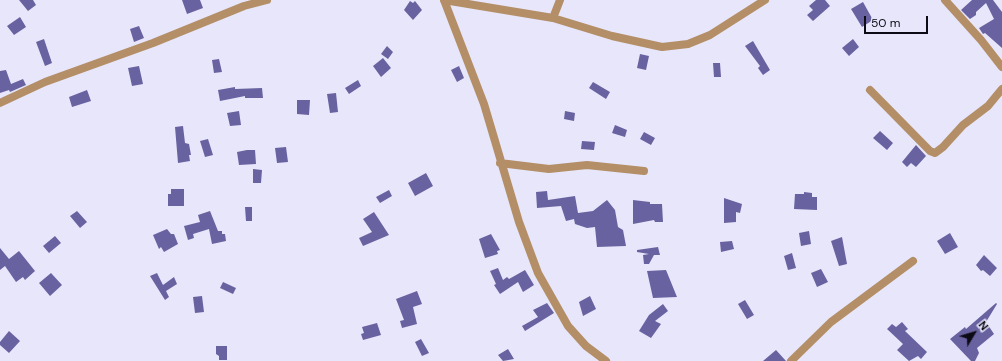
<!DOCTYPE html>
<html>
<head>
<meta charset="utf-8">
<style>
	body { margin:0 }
	#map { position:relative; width:1002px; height:361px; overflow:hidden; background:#e7e6fa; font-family:"DM Sans",sans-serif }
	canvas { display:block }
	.north { position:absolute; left:954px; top:313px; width:40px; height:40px; -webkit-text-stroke:3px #e7e6fa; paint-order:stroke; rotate:52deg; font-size:11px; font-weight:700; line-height:16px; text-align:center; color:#0b0a15 }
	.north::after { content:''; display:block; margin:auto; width:14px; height:18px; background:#0b0a15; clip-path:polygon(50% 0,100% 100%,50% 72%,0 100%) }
	.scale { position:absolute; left:864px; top:16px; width:64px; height:18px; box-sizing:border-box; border:2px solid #0b0a15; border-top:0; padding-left:5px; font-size:12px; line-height:14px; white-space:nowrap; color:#0b0a15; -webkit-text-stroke:3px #e7e6fa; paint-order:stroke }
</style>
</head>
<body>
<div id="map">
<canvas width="1002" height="361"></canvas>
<div class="north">N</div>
<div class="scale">50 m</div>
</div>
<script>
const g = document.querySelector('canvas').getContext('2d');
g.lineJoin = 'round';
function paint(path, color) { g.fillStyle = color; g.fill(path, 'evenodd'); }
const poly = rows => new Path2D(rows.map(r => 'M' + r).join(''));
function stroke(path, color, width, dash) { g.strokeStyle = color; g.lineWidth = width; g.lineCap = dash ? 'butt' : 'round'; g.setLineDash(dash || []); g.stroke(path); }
const building = poly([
	[19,0,33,0,36,5,28,11],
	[182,0,200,0,203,8,187,14],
	[816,0,825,0,830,6,813,21,807,15,813,10,809,6],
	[972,0,993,0,1002,12,1002,48,985,33,983,34,979,28,994,19,986,3,976,12,976,15,970,19,961,10],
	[410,1,413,3,415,1,422,10,413,20,404,10],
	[863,2,873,20,862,27,851,9],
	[20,17,26,27,14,35,7,26],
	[139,26,144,38,134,42,130,29],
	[44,39,52,63,45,66,36,42],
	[853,39,859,47,849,56,842,48],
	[753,41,770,70,763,75,758,68,760,66,745,46],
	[387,46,393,52,388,59,381,54],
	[640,54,649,56,646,70,637,68],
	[383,58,391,68,381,77,373,66],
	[219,59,222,72,214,73,212,60],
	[713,63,720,63,721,77,714,77],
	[139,66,143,84,132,86,128,68],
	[459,66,464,78,457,82,451,70],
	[6,70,11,84,23,79,26,85,10,92,9,90,0,93,0,71],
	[358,80,361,86,349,94,345,88],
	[593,82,610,92,606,99,589,88],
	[235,87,235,89,262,88,263,98,245,98,245,96,220,101,218,90],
	[87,90,91,101,72,107,69,97],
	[336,93,338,112,330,113,327,94],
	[297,100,310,100,309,115,297,114],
	[239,111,241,125,230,126,227,113],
	[565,111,575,113,574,121,564,119],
	[615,125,627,130,625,137,612,133],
	[183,126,185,143,189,144,191,155,189,155,190,161,178,163,175,127],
	[880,131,893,143,887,150,873,138],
	[644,132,655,138,651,145,640,139],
	[208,139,213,155,205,157,200,141],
	[582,141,595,142,594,150,581,149],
	[916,145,926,156,916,167,911,163,907,167,902,162],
	[286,147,288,162,277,163,275,148],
	[247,150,255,150,256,164,239,165,237,152],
	[253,169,262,170,261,183,253,183],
	[426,173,433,186,415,196,408,183],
	[171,189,184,189,184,206,168,206,168,194,171,194],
	[389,190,392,196,380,203,376,197],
	[547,191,548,200,575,196,578,213,593,211,607,200,615,210,618,227,623,230,626,246,597,247,595,227,587,228,575,224,574,219,566,221,561,206,537,208,536,192],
	[804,192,812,193,812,197,817,197,817,210,794,209,795,194,804,194],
	[724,198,742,204,740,213,736,212,736,222,724,223],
	[633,200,650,202,650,204,662,204,663,222,655,222,654,220,633,224],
	[245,207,252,207,252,221,246,221],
	[77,211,87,222,80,228,70,216],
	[210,211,218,231,222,231,222,234,225,234,226,241,212,244,209,229,193,234,194,238,188,240,184,226,200,222,198,215],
	[374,212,389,235,363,246,359,238,372,232,363,219],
	[167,229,171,234,174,234,178,244,164,252,161,247,159,249,153,235],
	[809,231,811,244,801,246,799,233],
	[950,233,958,247,945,254,937,241],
	[491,234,500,250,497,251,498,254,485,258,479,239],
	[55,236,61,243,49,253,43,246],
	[842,237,847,264,839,266,831,241],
	[732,241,734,249,721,252,720,242],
	[658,247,660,255,654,255,649,264,644,264,643,255,649,254,637,252,637,250],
	[0,248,9,259,19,251,35,271,25,280,23,277,16,282,5,266,0,270],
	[792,253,796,268,788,270,784,256],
	[984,255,997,268,990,276,983,270,981,271,976,265],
	[498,268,503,280,507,277,509,279,525,270,534,285,523,292,518,282,500,294,494,285,496,284,490,271],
	[821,269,828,282,817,287,811,273],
	[666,270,677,297,653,298,647,271],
	[51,273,62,285,50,296,39,283],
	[157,273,163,285,174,277,177,284,166,291,169,297,165,300,150,276],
	[223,282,236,288,233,294,220,288],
	[417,291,422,304,413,307,417,324,402,328,400,321,404,320,396,299],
	[202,296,204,312,195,313,193,297],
	[590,296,596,309,583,316,579,302],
	[745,300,754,315,747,319,738,304],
	[547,303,554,313,525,331,522,326,538,317,533,310],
	[996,303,997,304,986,322,994,334,977,348,979,353,975,361,971,361,950,339,965,327,966,329],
	[663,304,668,311,655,321,661,324,651,338,639,331,649,315],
	[902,322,908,329,905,331,927,352,921,359,918,356,909,361,897,350,903,344,887,329,892,324,896,327],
	[377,323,381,335,363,340,361,334,364,333,362,327],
	[9,331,20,341,9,353,0,345,0,342],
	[421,339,429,353,422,356,415,342],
	[216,346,227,346,227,360,219,360,219,356,216,354],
	[508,349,514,359,503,361,498,355],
	[776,350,786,361,763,361]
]);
const minor = poly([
	[444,0,484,104,519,222,538,273,568,326,586,346,606,361],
	[444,0,553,18,612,36,662,47,688,44,710,35,765,0],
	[945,0,981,40,1002,67],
	[553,18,560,0],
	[870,90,930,151,935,153,943,147,963,125,988,106,1002,89],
	[0,103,45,82,153,43,244,6,267,0],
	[500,163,549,169,587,165,644,171],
	[791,361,831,322,913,261]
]);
paint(building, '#6962a0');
stroke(minor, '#b38e66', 8);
</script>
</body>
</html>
